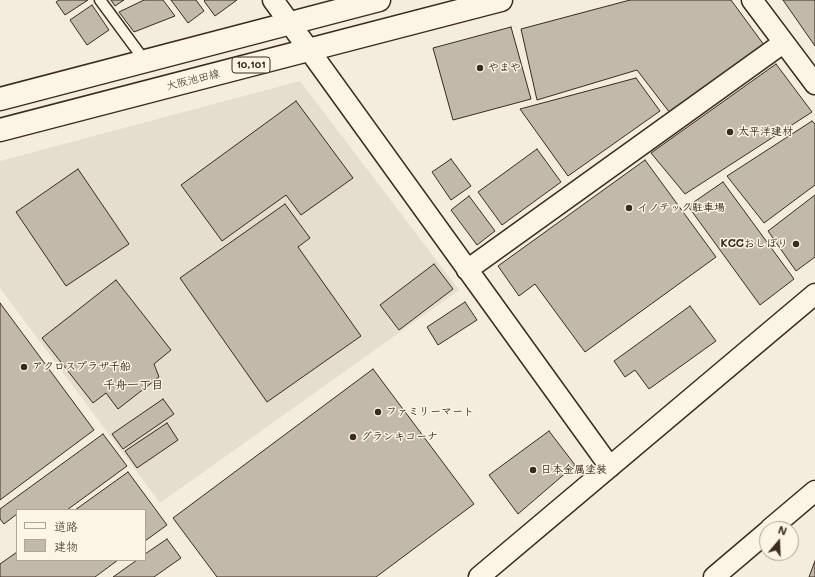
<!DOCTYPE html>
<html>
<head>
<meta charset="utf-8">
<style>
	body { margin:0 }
	#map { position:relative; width:815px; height:577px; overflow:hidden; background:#f4eddd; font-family:Mali,"Klee One",sans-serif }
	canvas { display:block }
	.legend { position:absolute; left:16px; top:509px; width:130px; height:52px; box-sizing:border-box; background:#fcf5e5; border:1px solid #afa495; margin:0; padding:5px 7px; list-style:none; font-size:12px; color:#3b2a1e }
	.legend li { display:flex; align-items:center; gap:8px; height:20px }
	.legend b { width:20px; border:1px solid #afa495 }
	.north { position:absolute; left:759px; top:521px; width:40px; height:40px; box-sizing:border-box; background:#fcf5e5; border:1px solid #afa495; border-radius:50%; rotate:19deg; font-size:11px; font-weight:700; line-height:16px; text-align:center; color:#3b2a1e }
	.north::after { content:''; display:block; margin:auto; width:14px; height:18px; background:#3b2a1e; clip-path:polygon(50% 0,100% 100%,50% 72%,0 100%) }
</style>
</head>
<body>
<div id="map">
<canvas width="815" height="577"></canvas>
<ul class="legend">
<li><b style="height:5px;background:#fcf5e5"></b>道路</li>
<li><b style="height:11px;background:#c3b9aa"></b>建物</li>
</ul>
<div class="north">N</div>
</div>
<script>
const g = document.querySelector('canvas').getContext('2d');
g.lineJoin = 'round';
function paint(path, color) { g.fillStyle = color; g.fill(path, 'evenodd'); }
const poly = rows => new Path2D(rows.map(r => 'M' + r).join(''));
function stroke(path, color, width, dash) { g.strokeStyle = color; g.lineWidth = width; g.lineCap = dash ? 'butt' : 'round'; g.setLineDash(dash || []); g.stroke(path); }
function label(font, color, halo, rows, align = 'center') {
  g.font = font + ' Mali,"Klee One",sans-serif'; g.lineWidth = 3; g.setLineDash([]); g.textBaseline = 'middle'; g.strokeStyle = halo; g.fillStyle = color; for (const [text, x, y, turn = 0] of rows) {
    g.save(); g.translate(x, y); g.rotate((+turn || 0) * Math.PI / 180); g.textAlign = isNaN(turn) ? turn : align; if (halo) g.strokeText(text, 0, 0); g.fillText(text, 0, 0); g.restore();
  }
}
const built = poly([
	[300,81,459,290,160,503,0,288,0,161]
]);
const building = poly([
	[59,0,88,0,65,15,56,2,59,0],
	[111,0,124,0,115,6,111,0],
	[144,0,163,0,175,16,134,32,119,12,144,0],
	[171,0,196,0,204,11,188,23,171,0],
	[205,0,237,0,215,16,204,1,205,0],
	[630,0,731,0,764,45,670,113,637,70,537,100,521,29,630,0],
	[783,0,815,0,815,46,783,0],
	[92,5,109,30,87,45,70,20,92,5],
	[511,27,531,99,453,120,433,48,511,27],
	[776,64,812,112,685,194,651,153,776,64],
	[636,78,660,111,568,176,520,109,636,78],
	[296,101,353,178,301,215,286,195,222,241,181,185,296,101],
	[812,121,815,124,815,185,764,223,727,176,812,121],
	[537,149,561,182,502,225,478,192,537,149],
	[451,159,471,186,451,200,432,172,451,159],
	[645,160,716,257,585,352,535,284,519,296,498,266,645,160],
	[78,169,129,244,66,286,16,212,78,169],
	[723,182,794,279,760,305,688,206,723,182],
	[815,195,815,257,796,271,768,231,815,195],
	[469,196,495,231,477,245,451,210,469,196],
	[285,204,310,238,298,247,361,336,267,402,180,278,285,204],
	[434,264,453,289,399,330,380,305,434,264],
	[116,280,171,350,154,364,159,377,118,409,106,393,93,403,42,338,116,280],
	[465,302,477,320,438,345,427,327,465,302],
	[0,303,94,430,0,500,0,303],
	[690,306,716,341,649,389,635,370,625,377,614,361,690,306],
	[373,369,474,504,376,577,217,577,173,518,373,369],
	[163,399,174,414,123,449,112,434,163,399],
	[167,423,178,440,137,468,125,451,167,423],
	[549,431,575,465,518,514,489,475,549,431],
	[103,434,127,466,67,510,17,510,17,514,4,524,0,519,0,509,103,434],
	[128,472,167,525,145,541,145,510,75,510,128,472],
	[167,539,181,558,154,577,113,577,137,560,145,560,145,554,167,539],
	[17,552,17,560,118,560,95,577,0,577,0,564,17,552],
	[815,561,815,577,809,577,815,561]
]);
const lane = poly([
	[100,0,145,61]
]);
const street = poly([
	[273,0,610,467],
	[752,0,815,84],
	[467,270,783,43],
	[770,529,815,491],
	[479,577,815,294],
	[714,577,767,532]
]);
const primary = poly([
	[0,99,379,0],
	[0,130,501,0]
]);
const markers = [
	[480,68,4,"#3b2a1e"],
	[730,132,4,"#3b2a1e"],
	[629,208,4,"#3b2a1e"],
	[796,244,4,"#3b2a1e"],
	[24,367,4,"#3b2a1e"],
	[378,412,4,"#3b2a1e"],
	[353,437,4,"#3b2a1e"],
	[533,470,4,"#3b2a1e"]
];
const shields = [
	[251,65,38]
];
const shieldNames = [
	["10,101",251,65]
];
const poiNames = [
	["やまや",488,68],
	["太平洋建材",738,132],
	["イノテック駐車場",637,208],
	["KCCおしぼり",788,244,"right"],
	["アクロスプラザ千船",32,367],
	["ファミリーマート",386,412],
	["グランキコーナ",361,437],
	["日本金属塗装",541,470]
];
const streetNames = [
	["大阪池田線",193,80,-14]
];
const neighbourhoodNames = [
	["千舟一丁目",133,385]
];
paint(built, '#e5ddce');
paint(building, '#c3b9aa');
stroke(building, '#3b2a1e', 1);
stroke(lane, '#3b2a1e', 13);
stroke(street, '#3b2a1e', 23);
stroke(primary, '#3b2a1e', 25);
stroke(lane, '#fcf5e5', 10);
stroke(street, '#fcf5e5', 20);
stroke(primary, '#fcf5e5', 22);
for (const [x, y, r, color] of markers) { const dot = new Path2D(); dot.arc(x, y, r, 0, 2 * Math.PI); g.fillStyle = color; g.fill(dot); stroke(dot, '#fcf5e5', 1.5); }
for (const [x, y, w] of shields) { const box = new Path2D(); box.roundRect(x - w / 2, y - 8, w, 16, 3); g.fillStyle = '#fcf5e5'; g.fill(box); stroke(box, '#3b2a1e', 1); }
label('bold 10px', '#3b2a1e', null, shieldNames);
label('bold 11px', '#3b2a1e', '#fcf5e5', poiNames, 'left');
label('11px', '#3b2a1e', '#fcf5e5', streetNames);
label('bold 12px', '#3b2a1e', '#fcf5e5', neighbourhoodNames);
</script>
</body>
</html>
